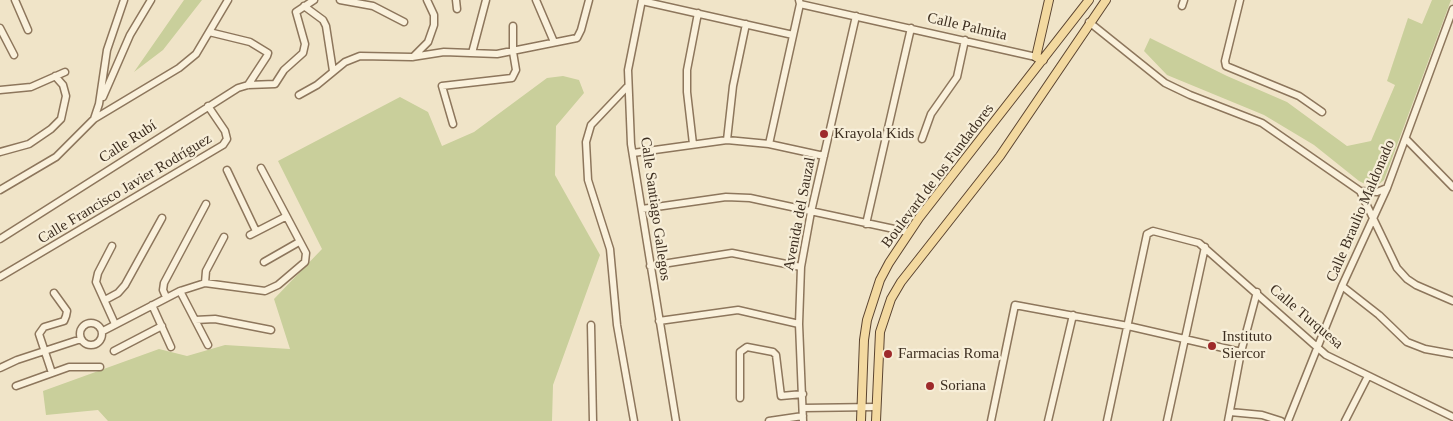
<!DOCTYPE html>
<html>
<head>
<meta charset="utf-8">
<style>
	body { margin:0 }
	canvas { display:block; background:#f0e4c8 }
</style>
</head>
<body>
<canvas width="1453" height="421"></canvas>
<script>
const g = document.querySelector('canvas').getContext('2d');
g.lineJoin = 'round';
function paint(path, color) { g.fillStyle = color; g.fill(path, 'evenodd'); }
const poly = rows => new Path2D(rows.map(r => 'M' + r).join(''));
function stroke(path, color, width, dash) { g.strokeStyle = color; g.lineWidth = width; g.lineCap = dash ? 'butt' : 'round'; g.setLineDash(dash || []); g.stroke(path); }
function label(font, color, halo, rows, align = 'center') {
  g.font = font + ' "Times New Roman",serif'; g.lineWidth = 4.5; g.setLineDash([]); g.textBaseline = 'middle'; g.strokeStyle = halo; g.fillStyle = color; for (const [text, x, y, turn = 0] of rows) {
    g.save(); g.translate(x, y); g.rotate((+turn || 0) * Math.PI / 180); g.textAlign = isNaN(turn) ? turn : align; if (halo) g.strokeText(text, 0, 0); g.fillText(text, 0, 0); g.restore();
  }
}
const green = poly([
	[184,0,202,0,163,50,134,72],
	[1432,0,1451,0,1384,180,1378,185,1369,186,1359,181,1314,145,1264,115,1167,75,1144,51,1150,38,1227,76,1287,102,1347,146,1371,141,1395,85,1387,81,1408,18,1422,24],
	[563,76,579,80,584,93,556,126,555,175,600,255,553,385,552,421,108,421,98,410,46,415,43,391,159,349,187,356,225,345,290,349,274,299,322,249,278,161,400,97,428,112,442,146,474,132,547,78]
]);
const minor = poly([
	[15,0,28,30],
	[340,0,373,6,404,22],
	[456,0,457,9],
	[536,0,554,42],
	[642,0,628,70,631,144,676,421],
	[1240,0,1225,61,1226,66,1299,96,1322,112],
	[642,1,793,35],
	[800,4,1036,57],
	[304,6,323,20,326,26,333,71],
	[1182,6,1184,0],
	[1089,22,1165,83,1190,95,1262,123,1360,191,1397,268,1407,279,1416,285,1453,301],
	[0,28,14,55],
	[209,32,250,42,268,53,267,56,248,85],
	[472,53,486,0],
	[413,57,428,42,434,25,434,15,427,0],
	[628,86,591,125,586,142,588,180,610,249,617,325,634,421],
	[0,90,31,87,65,72],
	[299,95,317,85,345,62,360,56,412,57,444,52,497,54,577,38,581,30,589,0],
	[103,97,130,35,151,0],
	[94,119,99,104,107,50,124,0],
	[453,124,442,86,512,78,516,70,513,52,513,26],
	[922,139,931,114,957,77,965,40],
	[1406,139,1453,187],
	[727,140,733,86,746,24],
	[693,144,687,92,687,70,698,13],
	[769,144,800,4,799,0],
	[0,152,29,144,51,129,61,119,66,96,63,85,55,76],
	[633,153,727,140,769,144,824,156],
	[227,170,256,231],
	[0,190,56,157,94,119,179,68,196,54,228,0],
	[1360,191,1377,192,1387,188],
	[642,209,726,197,750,198,908,232],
	[866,224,911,28],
	[250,235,285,217],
	[0,239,238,88,248,85,275,84,284,70,303,53,305,44,296,12,314,0],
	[112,246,98,273,96,282,115,324],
	[264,262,299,242],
	[650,266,732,253,801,267],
	[0,277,223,145,227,139,225,131,208,106],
	[205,283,206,271,224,237],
	[1342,286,1379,315,1407,342,1425,349,1453,354],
	[180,291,208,345],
	[166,297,163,290,164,283,206,204],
	[105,300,118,293,125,285,162,218],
	[152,305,171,347],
	[195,320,215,319,271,330],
	[659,321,738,310,799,324],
	'80 334a11 11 0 1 1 22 0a11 11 0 1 1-22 0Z',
	[591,325,593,421],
	[103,331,180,291,205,283,265,291,278,285,305,262,306,253,261,168],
	[114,351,162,326],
	[0,368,17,360,81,339],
	[52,373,39,334,44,327,64,321,66,316,67,311,54,293],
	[16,386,69,367,100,367],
	[740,398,740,352,747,347,773,352,776,355,781,396,803,394],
	[803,408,876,407],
	[1230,412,1262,415,1281,421],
	[769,421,803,416],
	[803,421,799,324,801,267,811,212,856,16],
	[991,421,1015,305,1128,326,1241,352],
	[1048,421,1073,315],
	[1107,421,1147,234,1153,231,1199,243,1326,355,1453,417],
	[1167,421,1205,247],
	[1228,421,1241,352,1257,292],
	[1288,421,1342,286,1387,188,1453,9],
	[1345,421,1368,376]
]);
const major = poly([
	[1043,60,1036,57,1049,0],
	[861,421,864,340,867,320,880,280,889,263,919,218,1089,0],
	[876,421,880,332,891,299,901,282,1000,156,1106,0]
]);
const markers = [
	[824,134,5,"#9e2a2b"],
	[1212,346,5,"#9e2a2b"],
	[888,354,5,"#9e2a2b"],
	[930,386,5,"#9e2a2b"]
];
const streetNames = [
	["Calle Palmita",967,27,13],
	["Calle Rubí",128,142,-33],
	["Boulevard de los Fundadores",938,176,-53],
	["Calle Francisco Javier Rodríguez",125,189,-31],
	["Calle Santiago Gallegos",655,209,82],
	["Calle Braulio Maldonado",1361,211,-67],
	["Avenida del Sauzal",800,214,-79],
	["Calle Turquesa",1306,317,40]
];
const poiNames = [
	["Krayola Kids",834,134],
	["Instituto",1222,337],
	["Siercor",1222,354],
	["Farmacias Roma",898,354],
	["Soriana",940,386]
];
paint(green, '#c9cf9b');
stroke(minor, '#8d765c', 9);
stroke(major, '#5b4430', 10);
stroke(minor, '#faf1dc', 6);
stroke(major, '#f3d9a0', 8);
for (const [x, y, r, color] of markers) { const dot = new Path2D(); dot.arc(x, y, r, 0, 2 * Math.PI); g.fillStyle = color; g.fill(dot); stroke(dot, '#f7eed8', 2); }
label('15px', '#3d2e20', '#f7eed8', streetNames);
label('15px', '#3d2e20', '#f7eed8', poiNames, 'left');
</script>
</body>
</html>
